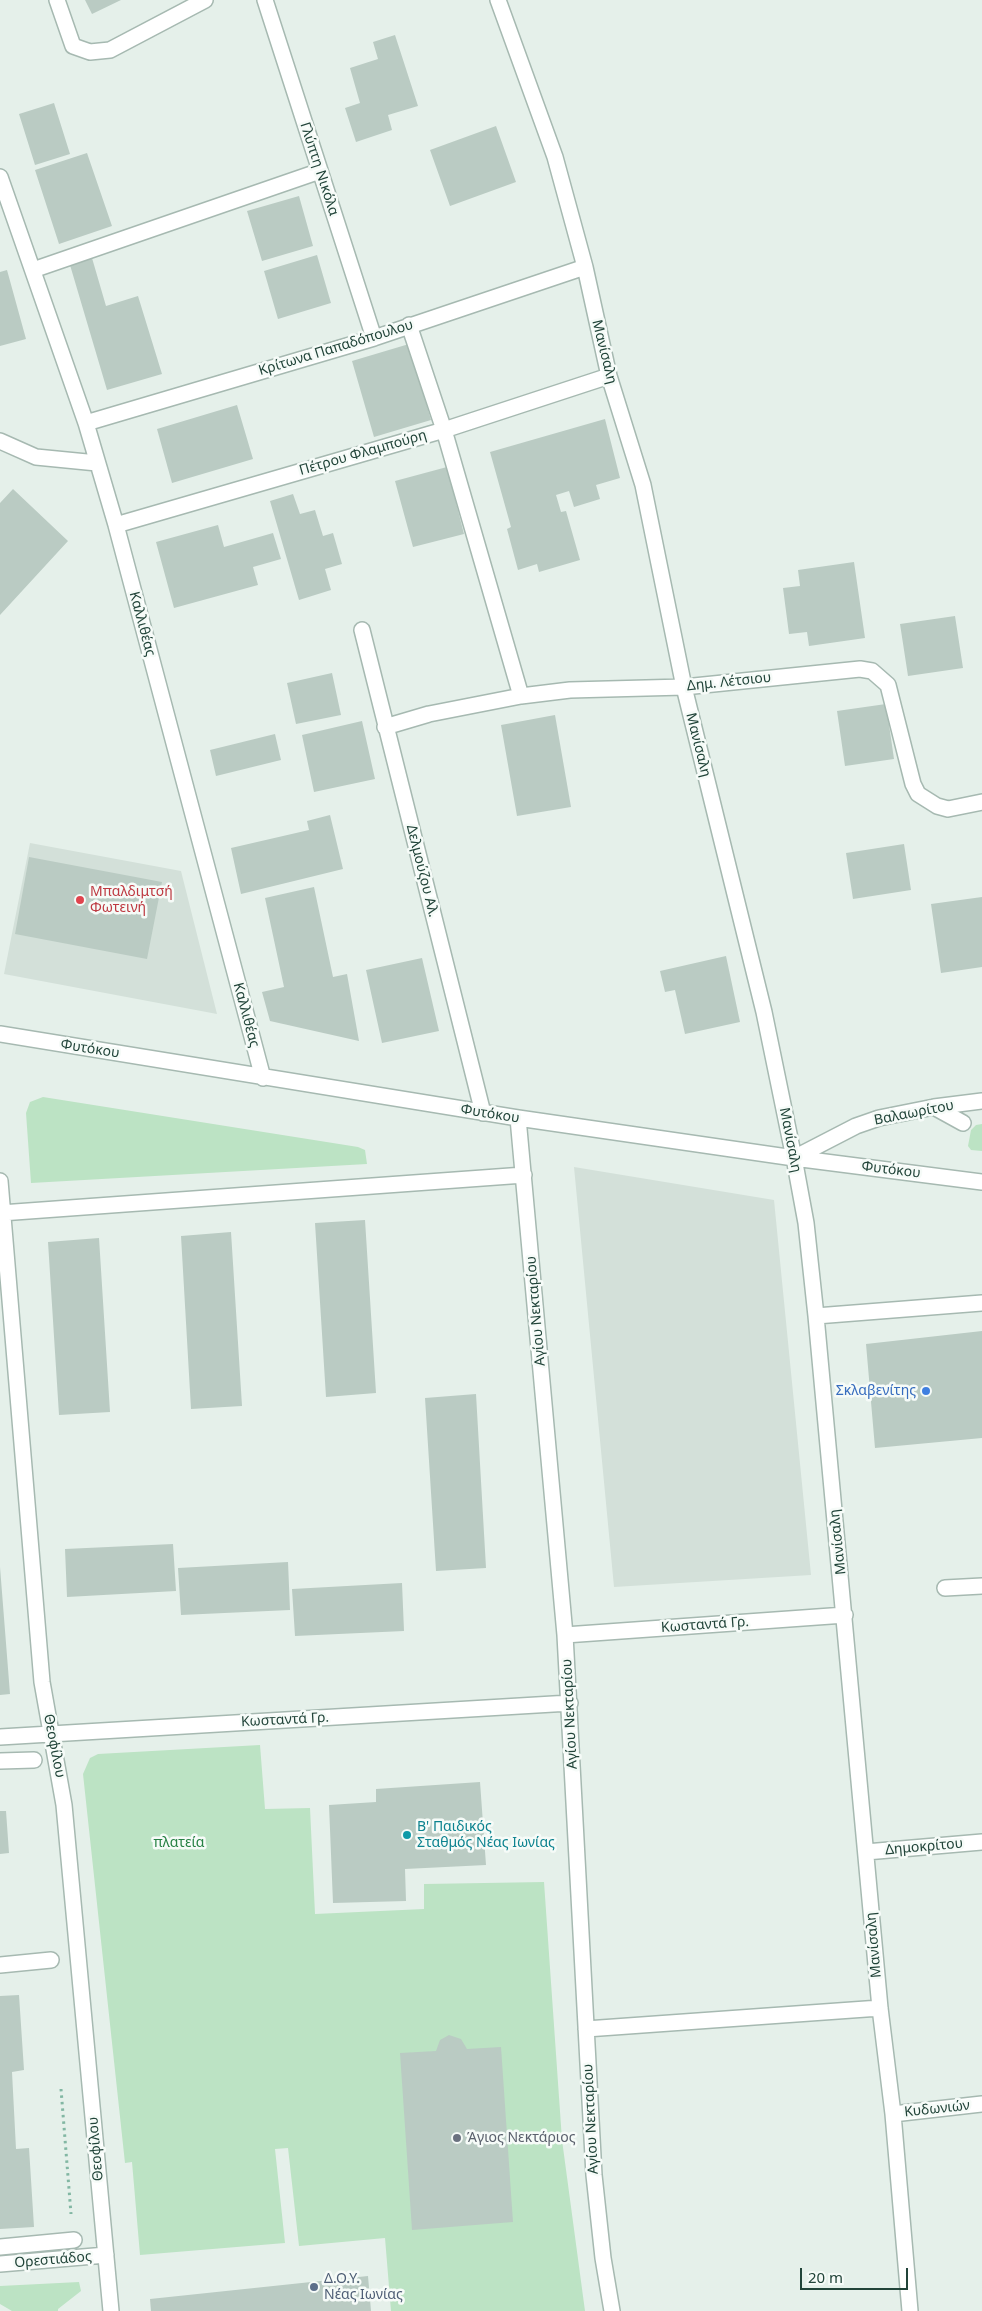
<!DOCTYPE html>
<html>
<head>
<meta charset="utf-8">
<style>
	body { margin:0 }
	#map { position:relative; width:982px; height:2311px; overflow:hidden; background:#e5f0ea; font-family:"Noto Sans",sans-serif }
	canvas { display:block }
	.scale { position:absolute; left:800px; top:2268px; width:108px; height:22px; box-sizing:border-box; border:2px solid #214439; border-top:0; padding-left:6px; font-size:15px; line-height:18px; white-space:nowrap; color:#214439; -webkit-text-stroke:4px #f6fbf8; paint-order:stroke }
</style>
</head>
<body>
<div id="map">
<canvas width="982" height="2311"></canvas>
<div class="scale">20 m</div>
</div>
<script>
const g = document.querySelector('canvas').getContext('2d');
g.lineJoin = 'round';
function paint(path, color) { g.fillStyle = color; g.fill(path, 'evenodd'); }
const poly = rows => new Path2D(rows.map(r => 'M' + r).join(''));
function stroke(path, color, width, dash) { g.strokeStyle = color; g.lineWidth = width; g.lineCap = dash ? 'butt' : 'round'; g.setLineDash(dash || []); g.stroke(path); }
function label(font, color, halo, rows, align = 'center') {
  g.font = font + ' "Noto Sans",sans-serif'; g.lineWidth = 5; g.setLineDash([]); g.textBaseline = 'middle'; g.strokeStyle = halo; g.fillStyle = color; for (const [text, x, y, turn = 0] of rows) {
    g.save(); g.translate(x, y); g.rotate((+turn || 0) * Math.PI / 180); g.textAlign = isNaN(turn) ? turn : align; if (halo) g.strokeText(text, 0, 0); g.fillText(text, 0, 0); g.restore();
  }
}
const built = poly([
	[30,843,181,871,217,1014,4,974],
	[574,1167,774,1200,811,1575,614,1587]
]);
const green = poly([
	[43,1097,358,1147,365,1150,367,1164,31,1183,26,1113,30,1102],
	[982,1124,982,1151,971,1150,968,1146,971,1130,976,1125],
	[260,1745,265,1809,310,1808,315,1914,424,1909,424,1884,544,1882,562,2140,585,2311,391,2311,385,2238,299,2246,288,2148,275,2149,285,2243,140,2255,132,2162,125,2163,83,1774,90,1758,98,1754],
	[79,2282,81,2291,58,2309,58,2311,12,2311,0,2304,0,2286]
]);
const building = poly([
	[85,0,121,0,92,14],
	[395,35,418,106,388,115,392,130,356,142,345,108,360,103,350,68,378,59,373,42],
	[54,103,70,154,35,165,19,114],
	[496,126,516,182,450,206,430,150],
	[87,153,112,226,59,244,35,170],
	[299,196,313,246,262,261,247,211],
	[317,255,331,303,278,319,264,271],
	[92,258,106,306,138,296,162,374,107,390,70,265],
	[7,270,26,339,0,346,0,272],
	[409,344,431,420,374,437,352,361],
	[237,405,253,459,172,483,157,429],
	[605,419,620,478,596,485,600,499,574,507,569,491,556,495,561,512,566,511,580,560,539,572,537,564,518,570,507,529,511,527,490,452],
	[447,467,464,534,413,547,395,481],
	[13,489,68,541,0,615,0,503],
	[293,494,300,514,315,510,323,536,333,533,342,564,325,569,331,590,299,600,270,501],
	[218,525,224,547,273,533,281,559,253,567,258,585,174,608,156,542],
	[854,562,865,638,809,646,807,632,789,634,783,588,800,586,798,570],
	[955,616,963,668,908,676,900,624],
	[332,673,341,715,296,724,287,683],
	[886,704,894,759,845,766,837,711],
	[555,715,571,807,517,816,501,725],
	[362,721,375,779,314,792,302,735],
	[275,734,281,760,216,776,210,750],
	[330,815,343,869,241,894,231,848,309,830,307,821],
	[904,844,911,890,853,899,846,853],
	[29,857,162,882,147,959,15,934],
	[314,887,333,977,347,974,359,1041,270,1021,262,992,284,987,265,898],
	[982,897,982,967,941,973,931,904],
	[726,956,740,1022,685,1034,675,990,665,992,660,971],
	[422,958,439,1031,382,1043,366,970],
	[365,1220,376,1393,326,1397,315,1223],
	[231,1232,242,1406,191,1409,181,1236],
	[99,1238,110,1412,59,1415,48,1242],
	[982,1331,982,1438,875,1448,866,1344],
	[476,1394,486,1568,436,1571,425,1398],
	[173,1544,176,1591,67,1597,65,1549],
	[288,1562,290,1610,181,1615,178,1568],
	[0,1567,10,1694,0,1695],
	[402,1583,404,1631,295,1636,292,1589],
	[480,1782,486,1865,405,1869,406,1901,333,1903,329,1805,376,1802,376,1789],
	[0,1811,6,1811,9,1853,0,1854],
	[19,1995,24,2070,12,2072,16,2149,29,2148,34,2227,0,2229,0,1996],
	[449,2035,461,2039,467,2049,501,2047,513,2222,412,2230,400,2053,436,2051,440,2040],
	[368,2276,371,2311,151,2311,150,2299]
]);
const path = poly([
	[61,2089,71,2214]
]);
const minor = poly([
	[57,0,73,46,90,52,110,50,205,0],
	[265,0,374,338],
	[498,0,555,157,585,267,609,376,643,485,684,687,764,1012,794,1158,806,1223,816,1316,880,2008,893,2114,910,2311],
	[0,177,86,423,116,525,263,1078],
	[33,270,320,171],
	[409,325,444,430,521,696],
	[86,423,374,338,585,267],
	[0,441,36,457,97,463],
	[116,525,444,430,609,376],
	[362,630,483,1113],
	[385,727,429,714,521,696,570,690,684,687,860,669,872,671,888,685,913,784,918,794,937,806,948,809,982,802],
	[0,1034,518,1118,794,1158,982,1182],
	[934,1107,963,1123],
	[518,1118,565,1635,594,2175,603,2258,612,2311],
	[794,1158,856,1126,879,1118,934,1107,982,1101],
	[0,1181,42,1682,64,1805,111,2311],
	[1,1213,524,1175],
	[816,1316,982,1303],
	[945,1588,982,1586],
	[565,1635,845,1615],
	[0,1737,570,1703],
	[0,1761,34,1760],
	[866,1852,982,1842],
	[0,1965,51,1960],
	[586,2029,880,2008],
	[893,2114,982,2104],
	[0,2247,74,2240],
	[0,2264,106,2255]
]);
const markers = [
	[80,900,5,"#e0444e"],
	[926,1391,5,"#3f7fe0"],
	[407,1835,5,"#0f9aa8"],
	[457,2138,5,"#6b7280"],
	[314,2287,5,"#5c6f8a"]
];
const streetNames = [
	["Γλύπτη Νικόλα",319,169,72],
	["Κρίτωνα Παπαδόπουλου",336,348,-17],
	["Μανίσαλη",604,352,76],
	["Πέτρου Φλαμπούρη",363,453,-16],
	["Καλλιθέας",142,624,75],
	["Δημ. Λέτσιου",729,682,-6],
	["Μανίσαλη",698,745,76],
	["Δελμούζου Αλ.",422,871,76],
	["Καλλιθέας",246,1015,75],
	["Φυτόκου",90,1049,9],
	["Βαλαωρίτου",914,1113,-11],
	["Φυτόκου",490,1114,9],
	["Μανίσαλη",790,1140,79],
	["Φυτόκου",891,1170,7],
	["Αγίου Νεκταρίου",536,1311,-95],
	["Μανίσαλη",838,1542,-96],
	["Κωσταντά Γρ.",705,1625,-4],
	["Αγίου Νεκταρίου",570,1714,-93],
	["Κωσταντά Γρ.",285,1720,-3],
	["Θεοφίλου",54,1746,79],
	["Δημοκρίτου",924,1847,-5],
	["Μανίσαλη",874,1945,-95],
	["Κυδωνιών",937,2109,-6],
	["Αγίου Νεκταρίου",591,2119,-93],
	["Θεοφίλου",96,2149,-95],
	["Ορεστιάδος",53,2260,-5]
];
const healthNames = [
	["Μπαλδιμτσή",90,892],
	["Φωτεινή",90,908]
];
const shopNames = [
	["Σκλαβενίτης",916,1391]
];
const cultureNames = [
	["Β' Παιδικός",417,1827],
	["Σταθμός Νέας Ιωνίας",417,1843]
];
const parkNames = [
	["πλατεία",179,1843]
];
const worshipNames = [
	["Άγιος Νεκτάριος",467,2138]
];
const serviceNames = [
	["Δ.Ο.Υ.",324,2279],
	["Νέας Ιωνίας",324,2295]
];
paint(built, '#d3e0d9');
paint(green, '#bce3c4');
paint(building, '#bacbc3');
stroke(minor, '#a6b9b1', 18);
stroke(path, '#82b7a3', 3, [2.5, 4]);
stroke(minor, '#fff', 15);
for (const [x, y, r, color] of markers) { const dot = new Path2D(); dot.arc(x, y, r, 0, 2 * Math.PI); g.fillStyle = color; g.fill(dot); stroke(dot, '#f6fbf8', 2); }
label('14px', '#214439', '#f6fbf8', streetNames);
label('14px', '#be3a42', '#f6fbf8', healthNames, 'left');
label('14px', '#366cbe', '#f6fbf8', shopNames, 'right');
label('14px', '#0d838f', '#f6fbf8', cultureNames, 'left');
label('14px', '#268143', '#f6fbf8', parkNames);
label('14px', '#5b616d', '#f6fbf8', worshipNames, 'left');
label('14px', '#4e5e75', '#f6fbf8', serviceNames, 'left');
</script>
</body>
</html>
